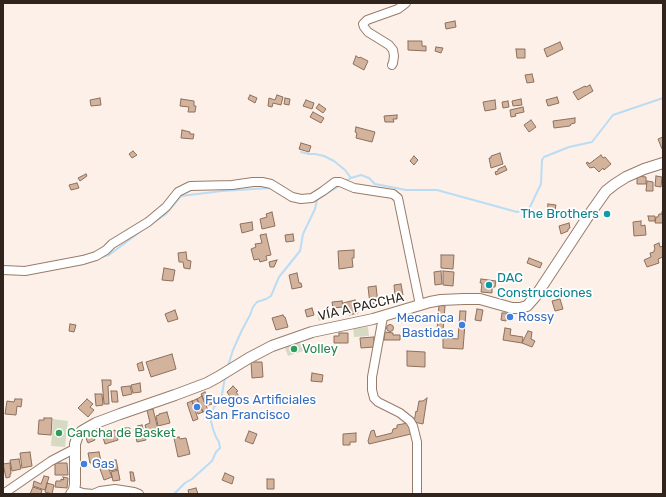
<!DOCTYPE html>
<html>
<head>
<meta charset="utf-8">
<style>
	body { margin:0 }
	#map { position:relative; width:666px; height:497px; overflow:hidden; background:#fdf0e8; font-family:Rubik,sans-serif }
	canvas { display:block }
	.frame { position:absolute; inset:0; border:4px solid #30241d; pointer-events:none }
</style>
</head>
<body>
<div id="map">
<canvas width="666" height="497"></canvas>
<div class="frame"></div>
</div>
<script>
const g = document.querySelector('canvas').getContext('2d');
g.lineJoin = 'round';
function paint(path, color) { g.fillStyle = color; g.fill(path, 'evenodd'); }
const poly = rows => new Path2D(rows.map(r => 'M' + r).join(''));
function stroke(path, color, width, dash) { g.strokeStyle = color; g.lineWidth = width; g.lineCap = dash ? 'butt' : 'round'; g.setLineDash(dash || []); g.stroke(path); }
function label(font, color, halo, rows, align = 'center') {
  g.font = font + ' Rubik,sans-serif'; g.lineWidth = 3.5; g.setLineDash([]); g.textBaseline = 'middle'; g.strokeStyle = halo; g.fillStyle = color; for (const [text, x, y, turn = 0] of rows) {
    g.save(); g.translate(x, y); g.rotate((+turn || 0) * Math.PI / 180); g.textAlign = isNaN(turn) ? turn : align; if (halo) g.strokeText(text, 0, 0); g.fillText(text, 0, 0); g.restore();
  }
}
const green = poly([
	[332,310,333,317,319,321,317,314],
	[368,327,369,336,354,337,353,328],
	[300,342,303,351,288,356,285,348],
	[53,419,68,421,65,447,51,446]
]);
const stream = poly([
	[301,152,309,154,315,154,324,156,334,161,345,170,351,178],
	[346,181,351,178,361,175,369,178,375,184,406,190,437,190,517,212,529,209,541,184,542,160,544,157,569,147,592,142,613,115,663,98],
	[314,201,341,185],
	[153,223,166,214,181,196,222,191,269,188],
	[102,257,109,255,141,231],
	[228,366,233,350,242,330,250,315,253,307,257,302,266,299,271,296,279,277,300,251,303,234,315,209,317,200],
	[174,494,185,483,192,479,212,461,216,452,220,448,219,442,216,437,213,429,210,417,214,407,221,400,225,377]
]);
const building = poly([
	[455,21,456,27,446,29,445,23,455,21],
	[408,41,422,41,422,46,426,46,426,51,408,50,408,41],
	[560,42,563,49,547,57,544,49,560,42],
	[436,47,443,48,441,53,435,51,436,47],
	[516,49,525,49,525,58,517,58,516,49],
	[356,56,359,58,360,57,368,61,364,70,353,64,356,56],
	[532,74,534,82,527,83,525,75,532,74],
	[590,85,593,91,578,100,573,92,585,86,586,87,590,85],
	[250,95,257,98,255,103,248,99,250,95],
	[277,95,283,97,281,105,273,103,272,107,268,106,269,98,275,100,277,95],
	[557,97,559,103,548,106,546,100,557,97],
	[100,98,101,105,91,106,90,100,100,98],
	[285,98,290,99,289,105,284,104,285,98],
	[181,99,194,101,194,106,196,106,195,112,188,112,189,107,180,106,181,99],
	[521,99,522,105,513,106,512,101,521,99],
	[306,100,314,103,312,109,303,106,306,100],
	[495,100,496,109,485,111,483,102,495,100],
	[508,101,509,107,503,108,502,102,508,101],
	[319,104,326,109,323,113,316,108,319,104],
	[523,107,524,112,515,114,516,116,511,117,510,110,523,107],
	[313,112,324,118,321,123,310,117,313,112],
	[397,115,397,119,393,119,394,122,385,122,384,116,397,115],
	[575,118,575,123,571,124,570,126,554,128,553,121,575,118],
	[531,120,536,127,529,132,524,125,531,120],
	[356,127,375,132,372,142,356,138,357,133,355,132,356,127],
	[182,130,190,132,190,134,194,134,193,139,181,138,182,130],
	[663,137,663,149,662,149,658,139,663,137],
	[301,143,311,146,309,152,299,149,301,143],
	[133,151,137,155,132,158,129,154,133,151],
	[500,153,503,164,491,168,489,158,491,158,491,156,500,153],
	[601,155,603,158,605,157,611,164,604,170,603,168,599,172,594,167,590,168,586,163,588,162,589,164,601,155],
	[414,156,418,160,414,165,410,161,414,156],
	[505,166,507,170,496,175,495,172,498,171,498,169,505,166],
	[86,174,87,176,80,181,78,178,86,174],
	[637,176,646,177,646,184,637,184,637,176],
	[656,176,662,177,661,187,655,186,656,176],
	[647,181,653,182,653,191,646,191,647,181],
	[77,183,79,188,71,190,69,185,77,183],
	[548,204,556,205,554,215,547,214,548,204],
	[272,212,275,226,262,229,260,219,267,217,266,214,272,212],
	[662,212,663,212,663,223,655,223,656,217,658,217,659,214,662,214,662,212],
	[648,216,655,216,655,221,649,221,648,216],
	[641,221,641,226,645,225,646,235,634,236,633,222,641,221],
	[252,222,253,230,242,233,240,224,252,222],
	[569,223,570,228,568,229,568,231,561,234,559,226,569,223],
	[266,234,271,255,266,256,267,260,260,262,259,259,254,260,251,249,256,247,255,244,262,243,260,235,266,234],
	[293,234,294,241,286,242,285,235,293,234],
	[659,243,660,247,663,246,663,257,658,259,659,263,647,267,644,260,651,257,650,253,654,252,654,250,655,249,654,245,659,243],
	[354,250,354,258,352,258,353,267,339,269,338,251,354,250],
	[186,252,187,260,191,261,190,269,184,268,183,262,179,262,178,253,186,252],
	[441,255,454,255,453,269,441,268,441,255],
	[529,258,542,263,540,268,527,263,529,258],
	[277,260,274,267,270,267,269,262,277,260],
	[164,268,175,270,173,281,162,280,164,268],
	[441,271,442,284,435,285,434,272,441,271],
	[443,271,454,272,453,286,443,285,443,271],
	[297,273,299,283,301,283,302,287,292,289,289,275,297,273],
	[481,279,496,281,495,287,492,287,492,293,481,292,482,283,480,283,481,279],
	[401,284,403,295,395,296,394,285,401,284],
	[376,286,378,303,370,304,368,287,376,286],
	[560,299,563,309,555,311,552,301,560,299],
	[355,300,358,308,356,308,358,313,349,315,348,309,345,310,343,303,355,300],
	[342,301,343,307,333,308,332,302,342,301],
	[439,305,445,306,443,331,437,330,439,305],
	[312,308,314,315,307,317,305,310,312,308],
	[477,309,483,310,481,321,475,320,477,309],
	[175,310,178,319,168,322,165,314,175,310],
	[460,311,466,311,463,349,443,348,443,338,458,339,460,311],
	[502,313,507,313,506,321,501,320,502,313],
	[508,313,513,314,511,321,507,320,508,313],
	[283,315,284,317,285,317,288,327,276,330,272,318,283,315],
	[70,324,76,325,74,332,69,331,70,324],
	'386.5 328a3.5 3.5 0 1 1 7 0a3.5 3.5 0 1 1-7 0Z',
	[505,328,511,329,510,335,523,337,522,343,503,340,505,328],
	[528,331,532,332,531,339,535,341,532,347,522,343,528,331],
	[385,332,393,333,393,335,400,335,400,340,384,340,385,332],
	[339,333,348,333,348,343,334,343,334,336,339,336,339,333],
	[374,337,374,347,361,348,360,338,374,337],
	[407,351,425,352,425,367,407,366,407,351],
	[172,354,176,369,151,377,146,362,172,354],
	[142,362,144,370,139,371,137,364,142,362],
	[251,362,262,362,263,377,252,378,251,362],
	[312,373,323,375,322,382,311,381,312,373],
	[102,380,111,380,111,385,108,386,109,404,104,404,102,380],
	[140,383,141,392,133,393,131,385,140,383],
	[130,386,132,394,123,396,121,387,130,386],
	[233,386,238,391,236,392,239,396,233,401,227,392,233,386],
	[111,391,117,391,118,402,112,402,111,391],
	[205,392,207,396,210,395,212,399,210,400,212,404,206,406,201,394,205,392],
	[95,394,102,394,103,405,96,406,95,394],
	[202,396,208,410,203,412,197,399,202,396],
	[427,398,423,424,414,422,416,411,417,412,419,401,423,401,427,398],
	[15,399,22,399,21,407,17,406,16,415,5,414,7,401,14,402,15,399],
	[87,399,93,404,90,407,94,410,88,417,78,408,87,399],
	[197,399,203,412,198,414,192,401,197,399],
	[192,401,198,419,193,421,187,403,192,401],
	[153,409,158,429,147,432,145,425,150,423,147,410,153,409],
	[167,412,170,423,158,426,156,416,159,415,159,414,167,412],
	[44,418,52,418,51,435,38,434,39,420,44,420,44,418],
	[408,423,411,434,369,444,368,441,371,431,374,430,376,437,392,433,393,429,397,428,397,425,408,423],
	[142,425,146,440,137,442,134,429,138,428,137,426,142,425],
	[124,428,130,428,130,433,125,434,124,428],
	[109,429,110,432,115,430,118,440,105,444,101,431,109,429],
	[95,430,97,435,93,436,95,440,88,443,84,434,95,430],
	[249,431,257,434,253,444,245,441,249,431],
	[356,433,356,442,350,442,350,445,343,445,343,434,356,433],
	[179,437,180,439,186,438,190,454,178,457,174,438,179,437],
	[30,452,32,466,22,468,20,453,30,452],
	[99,452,101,461,90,463,88,453,99,452],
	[19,459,21,469,12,471,10,460,19,459],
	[116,460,118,469,110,471,108,461,116,460],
	[10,463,11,474,10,474,10,477,6,478,3,464,10,463],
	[55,463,67,463,68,475,55,475,55,463],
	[108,467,112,477,104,480,100,469,108,467],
	[118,470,120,480,113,481,111,472,118,470],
	[130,472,133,472,135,481,131,481,130,472],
	[225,473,234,477,232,484,222,480,225,473],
	[44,476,49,477,45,490,33,486,34,481,41,484,44,476],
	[63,477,68,478,67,488,55,487,56,481,61,481,61,479,64,480,63,477],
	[267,479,274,479,274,489,267,489,267,479],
	[47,483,54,485,52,494,45,492,47,483],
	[33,487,42,490,41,494,30,494,33,487],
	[196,488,198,494,189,494,188,490,196,488]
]);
const minor = poly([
	[392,65,393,63,394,56,393,50,389,45,368,32,364,27,363,24,367,20,398,9,406,3],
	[3,270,25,271,83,260,96,256,106,250,112,244,148,222,166,207,178,192,190,186,232,185,253,182,262,182,271,184,292,197,301,199,312,198,323,191,335,182,340,182,354,188,393,194,398,198,420,305],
	[383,317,372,377,372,390,374,398,378,402,400,413,410,421,413,426,417,442,417,494],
	[74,490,83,493,93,494,100,491,115,489,134,492,139,494],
	[3,494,51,461,74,449]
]);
const major = poly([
	[71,494,74,490,75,484,75,444,78,435,82,431,96,423,120,414,175,395,207,383,218,377,249,358,272,346,312,332,373,319,430,302,441,300,464,299,480,299,512,308,520,308,527,306,535,297,589,215,606,191,615,184,626,177,644,169,663,163]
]);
const markers = [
	[607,214,4,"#0f9aa8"],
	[489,285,4,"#0f9aa8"],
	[510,317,4,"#3f7fe0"],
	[462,325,4,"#3f7fe0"],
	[294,349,4,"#2e9e5b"],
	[197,407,4,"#3f7fe0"],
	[59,433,4,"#2e9e5b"],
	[84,464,4,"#3f7fe0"]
];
const cultureNames = [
	["The Brothers",599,214],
	["DAC",497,278,"left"],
	["Construcciones",497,293,"left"]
];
const streetNames = [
	["VÍA A PACCHA",361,307,-13]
];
const shopNames = [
	["Rossy",518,317],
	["Mecanica",454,318,"right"],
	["Bastidas",454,333,"right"],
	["Fuegos Artificiales",205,400],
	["San Francisco",205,415],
	["Gas",92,464]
];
const leisureNames = [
	["Volley",302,349],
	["Cancha de Basket",67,433]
];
paint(green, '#d6dac3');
stroke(stream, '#badcf4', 2);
paint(building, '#d4b39d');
stroke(building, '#8c705e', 1);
stroke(minor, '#987c6a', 10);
stroke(major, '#987c6a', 12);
stroke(minor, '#fff', 8);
stroke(major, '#fff', 10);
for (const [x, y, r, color] of markers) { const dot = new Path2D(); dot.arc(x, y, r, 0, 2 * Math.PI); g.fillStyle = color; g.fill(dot); stroke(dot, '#fff', 1.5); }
label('13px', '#0d838f', '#fff', cultureNames, 'right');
label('13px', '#30241d', '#fff', streetNames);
label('13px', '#366cbe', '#fff', shopNames, 'left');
label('13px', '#27864d', '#fff', leisureNames, 'left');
</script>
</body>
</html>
